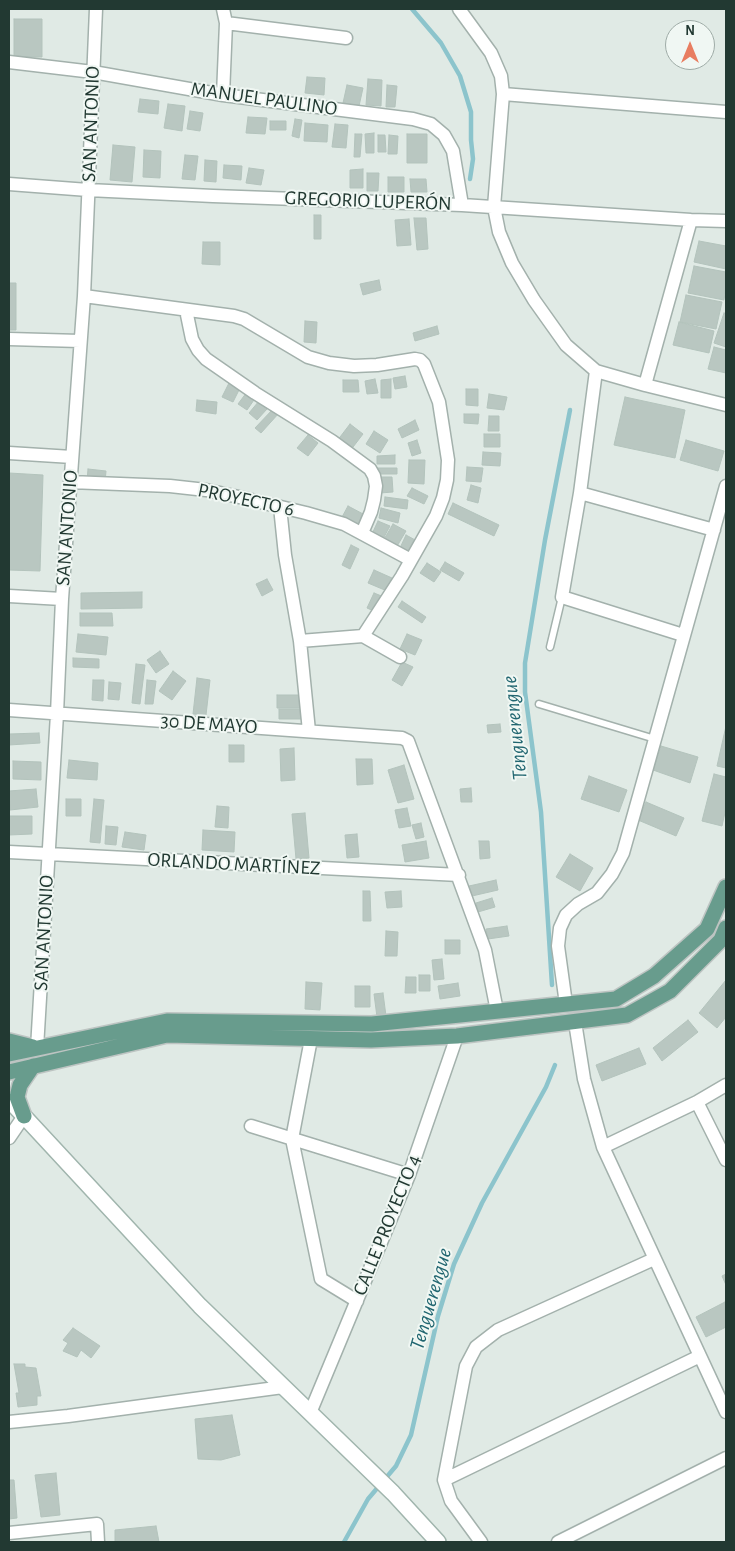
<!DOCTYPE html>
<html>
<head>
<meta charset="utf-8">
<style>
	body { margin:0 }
	#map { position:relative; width:735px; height:1551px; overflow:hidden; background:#e0eae5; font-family:"Alegreya Sans",sans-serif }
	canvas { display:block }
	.frame { position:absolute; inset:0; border:10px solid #223932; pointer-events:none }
	.north { position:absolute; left:665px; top:20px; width:50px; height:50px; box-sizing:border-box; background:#f0f7f3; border:1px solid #9eaba6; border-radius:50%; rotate:0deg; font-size:14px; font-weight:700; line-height:20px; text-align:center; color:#223932 }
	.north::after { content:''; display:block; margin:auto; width:18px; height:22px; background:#e87d60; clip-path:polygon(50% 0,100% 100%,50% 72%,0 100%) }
</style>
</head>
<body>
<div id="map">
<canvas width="735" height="1551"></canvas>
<div class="frame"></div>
<div class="north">N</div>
</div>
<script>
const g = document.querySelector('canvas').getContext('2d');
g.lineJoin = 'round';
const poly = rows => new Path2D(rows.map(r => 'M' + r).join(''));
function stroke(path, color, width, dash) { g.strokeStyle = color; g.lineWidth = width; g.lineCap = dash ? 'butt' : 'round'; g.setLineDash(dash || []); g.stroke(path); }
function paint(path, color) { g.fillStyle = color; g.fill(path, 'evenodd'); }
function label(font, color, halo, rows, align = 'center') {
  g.font = font + ' "Alegreya Sans",sans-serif'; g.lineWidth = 4; g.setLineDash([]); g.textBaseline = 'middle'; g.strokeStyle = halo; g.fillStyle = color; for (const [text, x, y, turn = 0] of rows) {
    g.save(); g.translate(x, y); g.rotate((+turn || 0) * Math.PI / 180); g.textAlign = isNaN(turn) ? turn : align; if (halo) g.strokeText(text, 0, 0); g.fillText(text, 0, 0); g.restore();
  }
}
const stream = poly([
	[412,9,441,43,460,76,471,112,471,140,473,159,470,179],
	[552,985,541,812,525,692,525,663,545,540,570,410],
	[344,1542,368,1499,396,1466,411,1435,438,1316,454,1264,482,1203,546,1087,555,1065]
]);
const building = poly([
	[14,19,42,19,42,57,14,57,14,19],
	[307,77,325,78,324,95,305,93,307,77],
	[368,79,382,80,381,106,366,105,368,79],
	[347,85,363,88,359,106,343,103,347,85],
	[387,85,397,86,395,107,386,107,387,85],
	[140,99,159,101,158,114,138,112,140,99],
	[168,104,185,106,182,131,164,128,168,104],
	[190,111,203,113,200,131,187,129,190,111],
	[248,117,267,118,265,134,246,133,248,117],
	[295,119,302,120,299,138,292,136,295,119],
	[270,121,286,121,286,130,270,130,270,121],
	[305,123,328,125,327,142,304,141,305,123],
	[335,124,348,125,346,148,332,147,335,124],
	[374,133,374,153,366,153,365,134,374,133],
	[355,134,362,134,360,157,354,157,355,134],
	[407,134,427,134,427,163,407,163,407,134],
	[378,135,385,135,386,152,378,152,378,135],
	[389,135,398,136,397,154,388,154,389,135],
	[113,145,135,147,132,182,110,180,113,145],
	[144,150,161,151,160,178,143,177,144,150],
	[185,155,198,156,195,180,182,179,185,155],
	[205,160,217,161,216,182,204,181,205,160],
	[224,165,242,166,241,180,223,178,224,165],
	[249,168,264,170,261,185,246,183,249,168],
	[363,169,363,188,350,188,350,170,363,169],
	[367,173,379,173,378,191,367,191,367,173],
	[388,177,404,177,404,192,388,192,388,177],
	[410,179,426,179,427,192,411,192,410,179],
	[314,215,321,215,321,239,314,239,314,215],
	[414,218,426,218,428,249,417,250,414,218],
	[409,219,411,245,397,246,395,220,409,219],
	[699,241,726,246,726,269,694,262,699,241],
	[203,242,220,242,220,265,202,264,203,242],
	[694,266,726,272,726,287,724,300,688,293,694,266],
	[379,280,381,290,363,295,360,284,379,280],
	[9,283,16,283,16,330,9,330,9,283],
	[686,295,722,302,716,329,680,322,686,295],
	[724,313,726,314,726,347,714,343,724,313],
	[305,321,317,322,316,343,304,342,305,321],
	[679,322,714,331,709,353,673,345,679,322],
	[437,326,439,334,415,341,413,333,437,326],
	[714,347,726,350,726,373,708,369,714,347],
	[405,376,407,387,395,389,393,378,405,376],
	[375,379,378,393,367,394,365,381,375,379],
	[391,379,391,398,381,398,381,380,391,379],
	[343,380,358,380,359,392,343,392,343,380],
	[230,381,241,386,233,402,222,397,230,381],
	[466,389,478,389,478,406,466,405,466,389],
	[247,392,256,397,247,410,238,404,247,392],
	[489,394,507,397,504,410,487,408,489,394],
	[625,397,685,410,675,458,614,445,625,397],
	[197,400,217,402,216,414,196,411,197,400],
	[259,401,267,409,257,420,249,413,259,401],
	[274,408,279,413,261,433,255,428,274,408],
	[464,414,479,414,478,424,464,423,464,414],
	[489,416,499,416,499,431,488,431,489,416],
	[415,420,419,430,402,438,398,429,415,420],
	[350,424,363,434,350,451,337,441,350,424],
	[374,431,388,440,380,453,366,444,374,431],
	[484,434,500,434,500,447,484,447,484,434],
	[308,435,318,443,308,456,297,448,308,435],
	[417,440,421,453,412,456,408,443,417,440],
	[686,440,724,451,718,471,680,460,686,440],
	[483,452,501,453,500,466,482,465,483,452],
	[395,455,395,464,377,464,377,456,395,455],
	[409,460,425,460,424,484,408,483,409,460],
	[467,467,483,468,481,482,466,481,467,467],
	[377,468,397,468,397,474,377,474,377,468],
	[88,469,106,471,105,482,87,481,88,469],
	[9,473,43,475,40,571,9,570,9,473],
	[379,477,392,477,393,492,380,493,379,477],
	[471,485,481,488,478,503,467,500,471,485],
	[412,488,428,496,424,504,407,496,412,488],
	[385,497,408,500,407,509,384,506,385,497],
	[453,503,499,525,494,536,448,514,453,503],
	[348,506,365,515,359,528,341,519,348,506],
	[381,508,400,513,398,523,379,518,381,508],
	[378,521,390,526,383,539,372,534,378,521],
	[393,524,406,531,396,548,383,541,393,524],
	[406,535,417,541,411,553,400,548,406,535],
	[351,545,359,549,350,569,342,565,351,545],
	[445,562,464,573,459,581,440,570,445,562],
	[427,563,441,572,434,582,420,573,427,563],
	[374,570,392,578,387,591,368,583,374,570],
	[267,579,273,590,262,596,256,584,267,579],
	[142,592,142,608,81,609,81,593,142,592],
	[374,593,384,597,376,612,367,608,374,593],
	[402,601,426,617,422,623,398,607,402,601],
	[80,613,112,613,113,626,80,626,80,613],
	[78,634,108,637,106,655,76,652,78,634],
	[407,634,422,640,415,655,400,649,407,634],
	[160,651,169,664,156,673,147,660,160,651],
	[73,658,99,659,99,668,73,667,73,658],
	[402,662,413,667,402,686,392,680,402,662],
	[136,664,145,665,140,704,132,703,136,664],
	[173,671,186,681,172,700,159,691,173,671],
	[197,678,210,680,206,715,193,714,197,678],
	[93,680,104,680,103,701,92,700,93,680],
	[147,680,156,681,153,704,145,704,147,680],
	[109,682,121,683,119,700,108,699,109,682],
	[277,695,301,695,301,708,277,708,277,695],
	[279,709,304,709,303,719,279,719,279,709],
	[500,724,501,732,488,733,487,725,500,724],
	[726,726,726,768,717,766,726,726],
	[39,733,40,743,9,745,9,734,39,733],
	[229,745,244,745,244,762,229,762,229,745],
	[661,746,698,757,690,783,653,770,661,746],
	[294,748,295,780,281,781,280,749,294,748],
	[356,759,372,759,373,784,357,785,356,759],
	[69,760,98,763,97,780,67,778,69,760],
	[13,761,41,762,41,780,13,779,13,761],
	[404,765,414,799,398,803,388,770,404,765],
	[714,774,726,777,726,808,722,826,702,821,714,774],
	[589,776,627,790,619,812,581,799,589,776],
	[471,788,472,802,461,802,460,789,471,788],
	[36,789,38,807,10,810,9,791,36,789],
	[66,799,81,799,81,816,66,816,66,799],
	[94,799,104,800,100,843,90,842,94,799],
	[646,802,684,818,676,836,638,820,646,802],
	[217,806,229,807,228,828,215,827,217,806],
	[407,808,411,826,399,828,395,810,407,808],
	[305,813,309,858,296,859,292,814,305,813],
	[9,816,32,816,32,834,9,835,9,816],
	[421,823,424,837,416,839,412,825,421,823],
	[106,826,118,827,116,845,105,844,106,826],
	[203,830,235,832,234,852,202,850,203,830],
	[125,832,146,835,144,850,122,847,125,832],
	[357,834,359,857,347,858,345,835,357,834],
	[426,841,429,858,405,862,402,845,426,841],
	[479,841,489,841,490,858,480,859,479,841],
	[570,854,593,868,580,891,556,877,570,854],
	[496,880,498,890,472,896,469,886,496,880],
	[363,891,370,891,371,921,363,921,363,891],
	[401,891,402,907,387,908,385,892,401,891],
	[492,898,495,907,478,912,476,903,492,898],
	[507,926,509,936,488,939,486,929,507,926],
	[386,931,398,932,397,956,385,956,386,931],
	[445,940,460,940,460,954,445,954,445,940],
	[442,959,444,979,434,980,432,960,442,959],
	[419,975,430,975,430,991,419,991,419,975],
	[406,977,416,977,416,993,405,993,406,977],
	[726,980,726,1017,717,1028,699,1013,726,980],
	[306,982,322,983,320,1010,305,1009,306,982],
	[458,983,460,996,440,999,438,986,458,983],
	[355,986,370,986,370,1007,355,1007,355,986],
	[383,993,386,1016,377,1017,374,994,383,993],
	[688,1020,698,1032,662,1061,653,1048,688,1020],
	[639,1048,646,1064,602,1081,596,1065,639,1048],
	[726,1274,726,1285,722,1276,726,1274],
	[725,1302,726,1327,706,1337,696,1317,725,1302],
	[73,1328,100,1346,91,1358,81,1350,77,1357,63,1351,68,1343,63,1340,73,1328],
	[14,1364,25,1364,25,1367,36,1368,41,1396,37,1396,37,1405,18,1407,16,1393,19,1393,14,1364],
	[232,1415,240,1455,221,1460,198,1459,195,1419,232,1415],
	[56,1473,60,1515,41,1517,35,1475,56,1473],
	[9,1480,14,1480,17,1518,9,1519,9,1480],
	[156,1526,159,1542,115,1542,115,1530,156,1526]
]);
const lane = poly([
	[550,647,562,597],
	[539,704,655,739]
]);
const street = poly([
	[459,9,491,53,501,76,503,94,494,207,499,232,512,263,534,300,566,345,596,371,645,385,726,405],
	[226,23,346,38],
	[9,62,93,72,223,95,413,119,431,124,444,135,453,151,462,205],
	[503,94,726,112],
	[223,95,226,23,223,9],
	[9,184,88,190,213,196,462,205,691,220,726,221],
	[84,296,234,316,244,319,308,357,329,363,354,366,377,365,415,359,420,360,424,364,439,402,448,460,447,480,443,498,436,516,402,576,363,636,300,641],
	[186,310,192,339,198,350,206,359,255,393,332,441,370,469,374,476,376,486,374,500,371,512,362,533],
	[9,339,80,341],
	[596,371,580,493,562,597,683,635],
	[645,385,691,220],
	[9,453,72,457],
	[70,482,170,486,206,490,239,497,306,513,344,524,411,560],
	[580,493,714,530],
	[280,507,285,555,300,641,309,731],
	[9,596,62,599],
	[363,636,400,657],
	[9,710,402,738,408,741,485,950,497,1011],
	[9,852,459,875],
	[566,1004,558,946,560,928,566,915,578,904,597,893,612,874,623,853,726,486],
	[575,1022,584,1079,603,1147,726,1412],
	[311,1039,292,1139,321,1279,357,1301],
	[37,1048,57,714,62,599,84,296,96,9],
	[697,1102,726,1160],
	[251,1126,409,1175],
	[9,1138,24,1116],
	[603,1147,697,1102,726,1085],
	[310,1413,409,1175,457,1036],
	[9,1422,68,1416,283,1387],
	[444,1480,700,1356],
	[9,1533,97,1524,98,1542],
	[481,1542,451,1501,444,1480,466,1366,476,1347,498,1330,654,1259],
	[558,1542,726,1458]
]);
const secondary = poly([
	[9,1100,200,1306,393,1493,438,1542]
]);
const primary = poly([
	[9,1041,33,1047],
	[9,1054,167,1021,372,1024,616,999,654,976,707,929,726,887],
	[9,1072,167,1035,371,1040,457,1036,627,1015,670,991,721,940,726,928],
	[24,1116,17,1097,20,1085,33,1066]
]);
const streetNames = [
	["MANUEL PAULINO",264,99,8],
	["SAN ANTONIO",91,124,-88],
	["GREGORIO LUPERÓN",368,201,2],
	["PROYECTO 6",246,500,12],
	["SAN ANTONIO",67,528,-86],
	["30 DE MAYO",209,724,4],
	["ORLANDO MARTÍNEZ",234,864,3],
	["SAN ANTONIO",44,933,-87],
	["CALLE PROYECTO 4",387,1225,-68]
];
const waterNames = [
	["Tenguerengue",515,728,-96],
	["Tenguerengue",431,1299,-74]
];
stroke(stream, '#8cc4cc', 4.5);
paint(building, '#b9c7c1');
stroke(building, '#b3c3bc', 1);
stroke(lane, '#a3b1ac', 9);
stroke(street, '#a3b1ac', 15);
stroke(secondary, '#a0b5ad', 18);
stroke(primary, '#bdc4c2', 18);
stroke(lane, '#fff', 6);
stroke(street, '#fff', 12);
stroke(secondary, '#fff', 15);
stroke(primary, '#689c8d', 15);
label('20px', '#223932', '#f0f7f3', streetNames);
label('italic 21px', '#216670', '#f0f7f3', waterNames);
</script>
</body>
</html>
